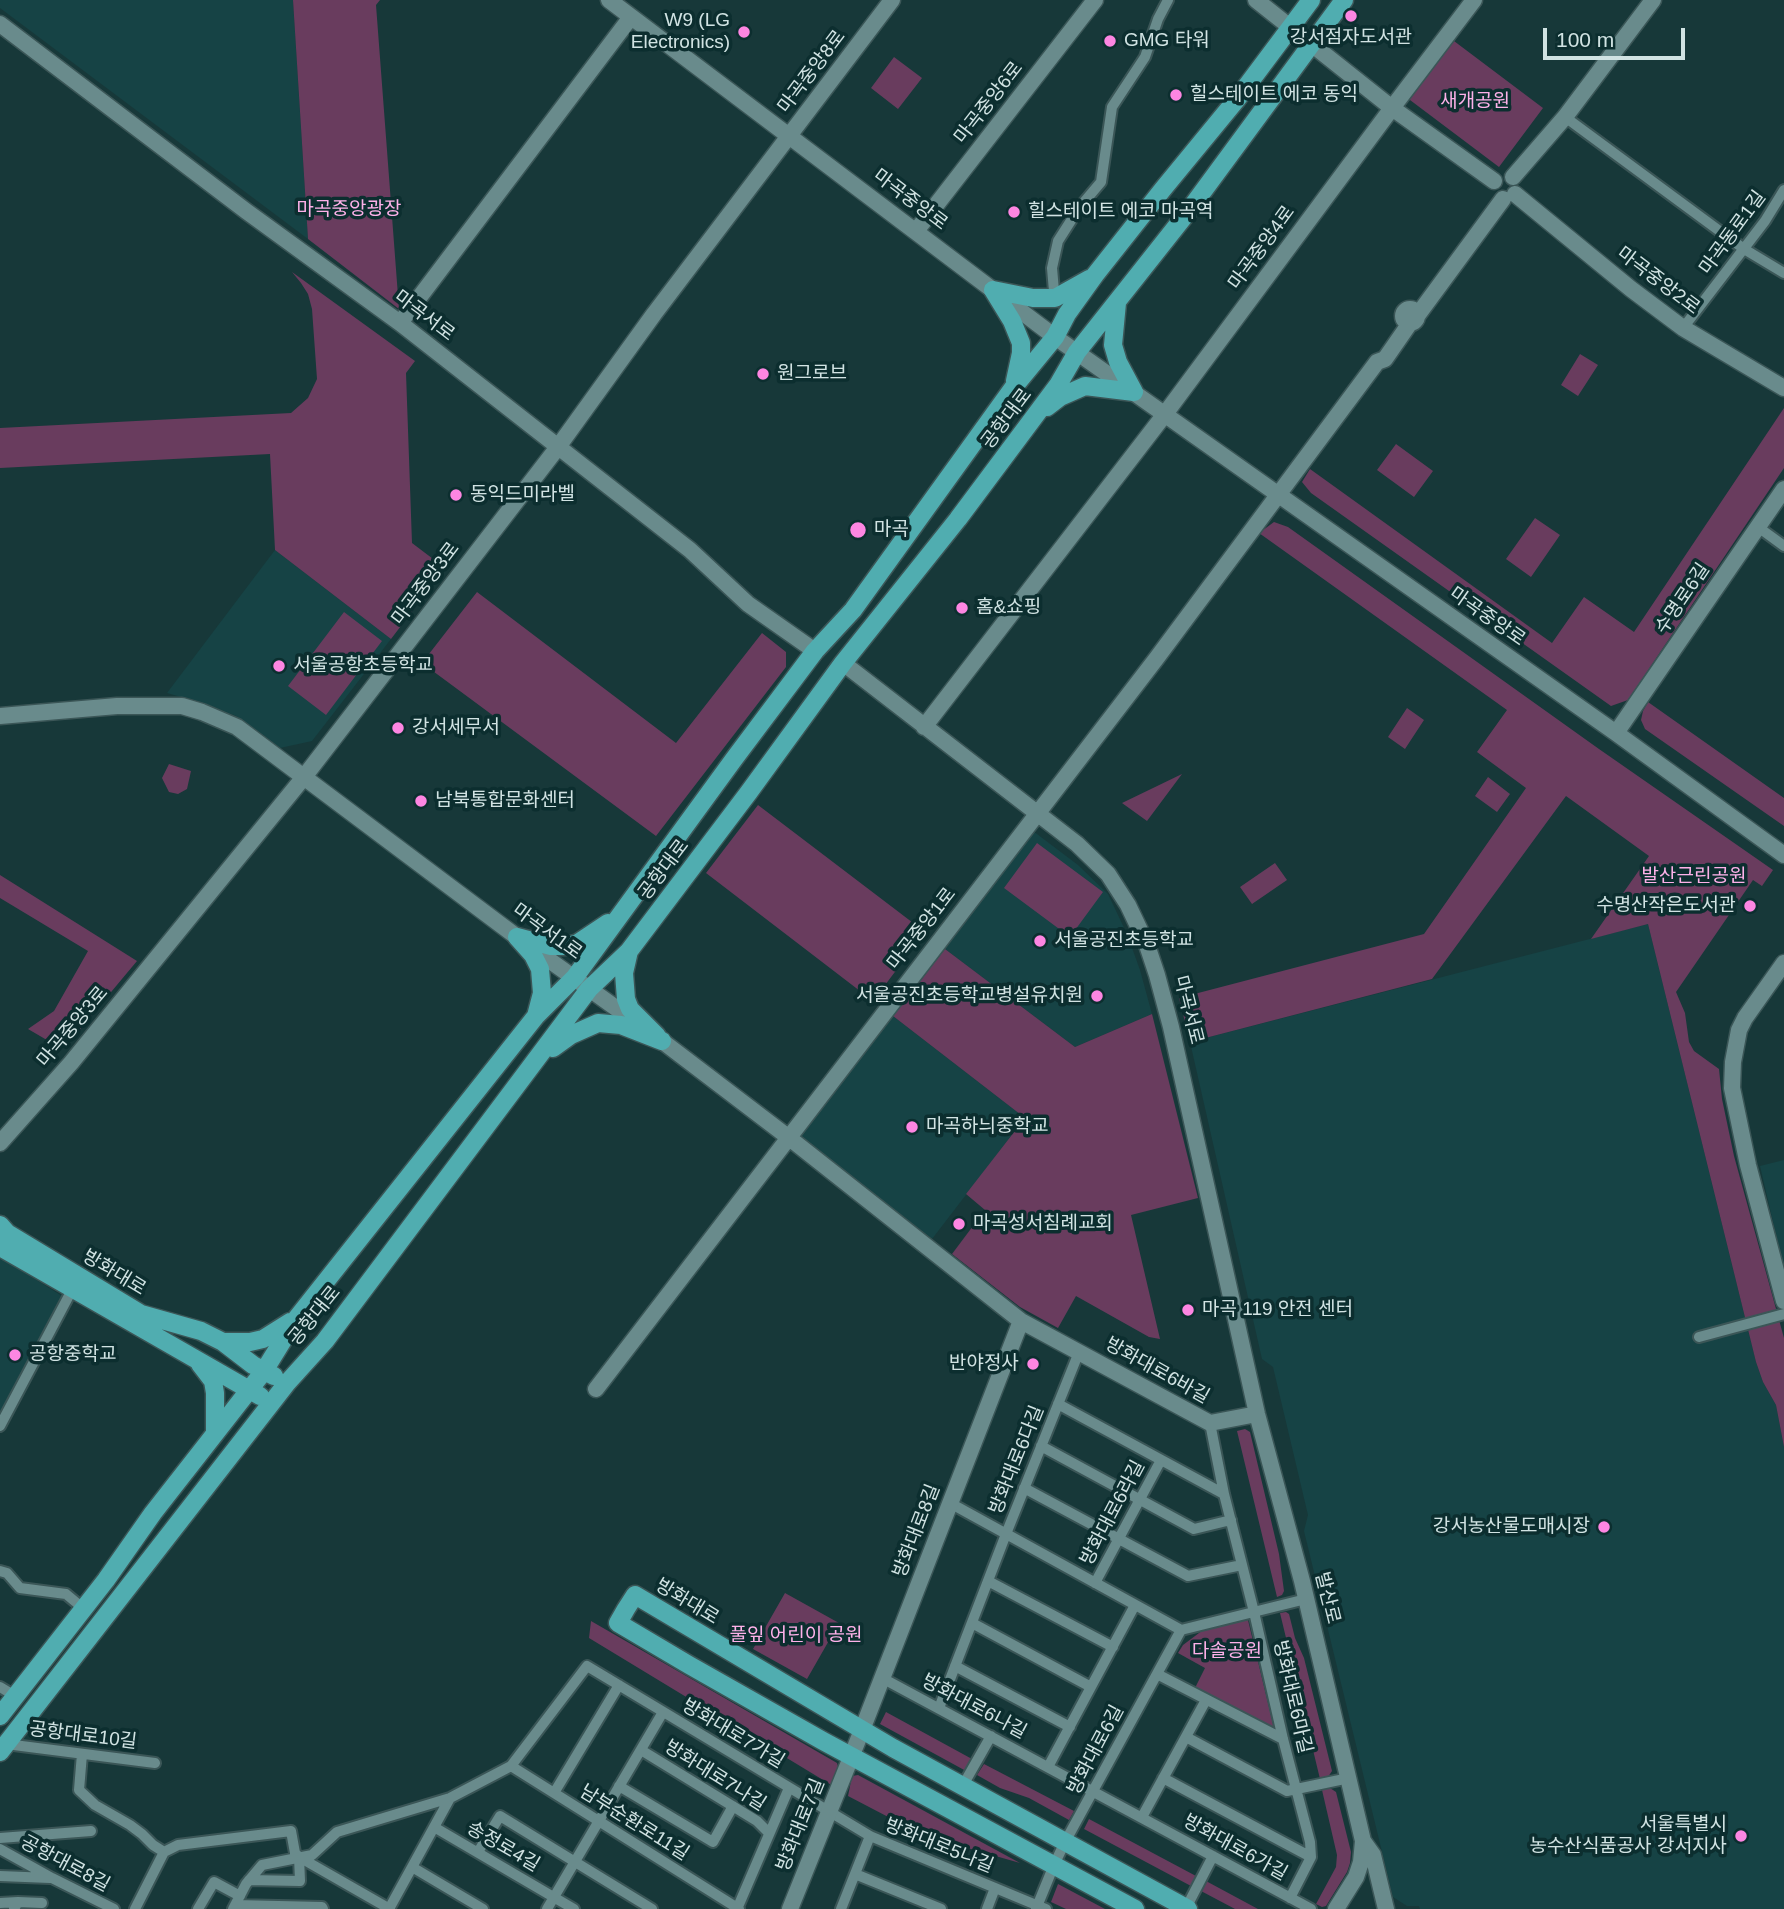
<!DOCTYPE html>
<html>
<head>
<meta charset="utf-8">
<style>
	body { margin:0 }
	#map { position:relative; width:1784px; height:1909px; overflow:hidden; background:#173839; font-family:Arial,sans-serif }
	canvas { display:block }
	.scale { position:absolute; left:1543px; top:28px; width:142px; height:32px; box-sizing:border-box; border:4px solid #d1e3e3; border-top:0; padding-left:9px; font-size:21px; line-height:24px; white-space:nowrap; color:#d1e3e3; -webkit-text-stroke:5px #0c2e2f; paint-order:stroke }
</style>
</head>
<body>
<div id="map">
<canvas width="1784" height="1909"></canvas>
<div class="scale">100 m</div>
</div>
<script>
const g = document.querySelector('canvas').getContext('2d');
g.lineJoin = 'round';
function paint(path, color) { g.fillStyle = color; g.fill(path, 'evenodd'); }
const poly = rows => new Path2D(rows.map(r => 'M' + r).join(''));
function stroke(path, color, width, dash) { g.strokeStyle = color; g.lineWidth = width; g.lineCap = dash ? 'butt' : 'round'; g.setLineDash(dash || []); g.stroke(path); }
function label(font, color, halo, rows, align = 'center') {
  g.font = font + ' Arial,"Noto Sans KR",sans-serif'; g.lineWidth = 7; g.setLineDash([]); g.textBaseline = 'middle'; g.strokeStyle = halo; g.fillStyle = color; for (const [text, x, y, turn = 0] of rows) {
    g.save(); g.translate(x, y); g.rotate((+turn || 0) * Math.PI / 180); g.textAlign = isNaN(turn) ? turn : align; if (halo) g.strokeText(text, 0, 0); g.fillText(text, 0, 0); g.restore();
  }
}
const built = poly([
	[0,0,293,0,308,239,0,8],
	[275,550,391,639,312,741,280,748,236,716,209,705,167,693],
	[1033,831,1078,865,1108,894,1127,934,1140,970,1152,1014,1075,1047,945,949],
	[1648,924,1756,1362,1763,1382,1776,1405,1784,1447,1784,1909,1420,1909,1419,1906,1407,1906,1393,1897,1304,1531,1308,1515,1273,1367,1262,1359,1190,1042],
	[893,1016,1025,1118,932,1239,800,1137],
	[1784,1160,1784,1269,1760,1166],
	[0,1257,62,1296,0,1414]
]);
const green = poly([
	[293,0,380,0,376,5,399,309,308,239],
	[1450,38,1543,108,1499,167,1406,97],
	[894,57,922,78,898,109,871,88],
	[292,272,415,361,406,373,412,543,445,568,391,639,275,550,270,454,0,468,0,428,291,413,308,398,317,379,312,309,308,294,301,283],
	[1580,354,1598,365,1578,396,1561,385],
	[1784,408,1784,468,1628,700,1611,706,1311,493,1302,482,1310,469,1552,643,1584,597,1634,632],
	[1396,444,1433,471,1414,497,1377,470],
	[1535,518,1560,535,1531,577,1506,559],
	[1274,522,1288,527,1599,749,1773,870,1762,886,1753,880,1676,992,1685,1013,1689,1042,1694,1051,1719,1069,1722,1099,1734,1156,1784,1338,1784,1447,1776,1405,1763,1382,1756,1362,1648,924,1591,939,1649,856,1566,796,1432,979,1190,1042,1179,998,1424,934,1526,788,1477,752,1507,710,1259,533],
	[477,592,676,743,762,633,786,652,786,667,656,836,422,663],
	[344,612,382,641,326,715,288,686],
	[1648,702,1784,798,1784,826,1645,729,1641,720,1643,711],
	[1407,708,1424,720,1405,749,1388,737],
	[169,764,191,771,187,789,178,794,169,792,162,778],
	[1182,774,1147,821,1122,803],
	[1488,777,1510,794,1497,812,1475,796],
	[758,805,925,932,873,1001,706,873],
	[1037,843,1103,892,1070,937,1004,888],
	[1275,863,1287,880,1252,904,1240,887],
	[0,875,137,961,71,1040,52,1043,28,1029,54,1011,88,951,0,898],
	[945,949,1075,1047,1152,1014,1198,1198,1131,1215,1160,1339,1149,1337,1076,1296,1058,1328,1020,1307,952,1254,985,1210,966,1194,1025,1118,893,1016],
	[1245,1429,1250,1432,1279,1554,1284,1591,1282,1595,1277,1597,1237,1431],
	[785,1593,839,1623,807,1679,753,1649],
	[1286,1612,1289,1614,1295,1638,1304,1658,1332,1771,1328,1777,1320,1779,1280,1613],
	[1248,1620,1274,1728,1195,1688,1205,1668,1178,1653,1183,1645,1207,1627],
	[591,1621,837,1763,839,1770,833,1786,589,1638],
	[886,1712,972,1759,966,1771,880,1724],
	[984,1764,1074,1811,1069,1820,1029,1798,1000,1788,977,1775],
	[858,1775,1020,1863,964,1847,928,1834,894,1820,848,1796,852,1776],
	[1330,1788,1336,1792,1351,1852,1350,1863,1347,1872,1326,1906,1322,1907,1316,1904,1336,1867,1337,1855,1322,1790],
	[1089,1819,1196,1876,1191,1886,1084,1829],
	[1206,1881,1258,1909,1235,1909,1201,1891],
	[1058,1884,1105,1909,1066,1909,1051,1902]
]);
const street = poly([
	[1565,117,1744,249,1784,273],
	[1054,291,1052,268,1058,241,1079,208,1101,182,1112,107,1145,57,1158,19,1168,0],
	[1683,328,1765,221,1784,190],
	[1758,527,1784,546],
	[1699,1337,1784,1314],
	[1058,1404,1224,1494],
	[1210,1423,1224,1494,1254,1612,1283,1739,1310,1842,1311,1857,1290,1898],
	[0,1426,73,1288],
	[1041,1446,1194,1529,1231,1520],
	[1024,1488,1188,1576,1242,1565],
	[950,1503,1181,1630],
	[0,1571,7,1573,20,1588,66,1594,84,1609],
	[988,1581,1113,1647],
	[1095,1583,1161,1460],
	[972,1623,1091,1687],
	[955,1666,1070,1727],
	[1157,1674,1283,1739],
	[882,1678,1311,1909],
	[0,1687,15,1696],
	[939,1708,1006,1534,1079,1352],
	[1186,1737,1287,1791,1349,1778],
	[6,1744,155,1763],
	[641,1750,757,1821,769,1833],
	[82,1754,79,1790,95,1805,130,1825,142,1834,153,1845,164,1852],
	[511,1766,739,1909],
	[1048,1767,1135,1605],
	[1163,1778,1311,1857],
	[619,1786,713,1842,733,1806],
	[962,1787,991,1736],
	[554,1793,619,1685],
	[1142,1817,1206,1700],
	[434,1827,574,1909],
	[0,1838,91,1831],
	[0,1849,52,1878,114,1909],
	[478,1852,500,1816,652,1909],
	[299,1857,390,1909],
	[412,1867,483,1909],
	[855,1874,941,1909],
	[0,1876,50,1878],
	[0,1903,18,1902],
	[235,1905,322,1907,323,1909],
	[1186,1908,1213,1856],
	[14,1909,18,1902,42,1903],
	[135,1909,164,1852,178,1845,291,1831,295,1853,299,1857,300,1881,249,1880],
	[198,1909,214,1882,240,1896],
	[233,1909,246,1884,262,1865,312,1855,337,1832,450,1798,511,1766,587,1666,870,1836,1046,1909],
	[389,1909,450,1798],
	[547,1909,663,1712],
	[737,1909,789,1788],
	[841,1909,870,1836],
	[987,1909,995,1888],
	[1036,1909,1054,1865,1065,1842,1181,1630,1306,1599]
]);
const secondary = poly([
	[609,0,1055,337,1616,733,1784,855],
	[1256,0,1392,108,1494,181],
	[0,24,246,211,400,323,690,550,748,604,815,651],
	[1513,177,1565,117,1653,0],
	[1515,194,1631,289,1683,328,1784,388],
	[916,231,1095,0],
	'1403 316a7 7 0 1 1 14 0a7 7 0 1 1-14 0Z',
	[1417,316,1503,199],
	[400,323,631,17],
	[843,663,1077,844,1108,874,1128,905,1147,945,1157,975,1171,1027,1257,1414,1302,1581,1363,1841,1361,1862,1356,1877,1336,1909],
	[0,716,117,706,182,706,202,712,237,727,517,937,662,1041,788,1137,1021,1321,1210,1423,1257,1414],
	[924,727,1165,414,1392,108,1474,0],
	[1616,733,1784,489],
	[1784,963,1745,1018,1739,1030,1733,1062,1732,1088,1748,1165,1784,1301],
	[0,1143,71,1063,304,777,558,447,654,314,892,0],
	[596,1389,1156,659,1377,362,1385,359,1410,323],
	[1363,1841,1373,1855,1386,1909],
	[790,1909,862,1730,1021,1321]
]);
const primary = poly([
	[993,290,1033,298,1055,298,1089,279],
	[993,290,1012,321,1021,343,1021,353,1015,381],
	[1117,303,1113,345,1118,362,1134,392],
	[1047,407,1060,397,1085,386,1134,392],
	[517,937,551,946,568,946,578,943,608,923],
	[517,937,533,955,540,969,542,993,536,1016],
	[629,951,624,973,626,999,630,1009,657,1036],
	[553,1048,571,1035,598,1023,621,1025,662,1041],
	[0,1225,7,1233,141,1314,201,1331,223,1342,253,1365,274,1376],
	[0,1247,260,1396],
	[223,1342,250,1342,263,1339,290,1322],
	[200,1364,213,1381,215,1393,215,1434],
	[0,1716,106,1580,153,1513,264,1371,296,1319,536,1016,575,977,734,759,815,651,853,610,1013,388,1055,337,1067,314,1095,275,1163,189,1237,99,1311,0],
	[0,1752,287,1383,325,1341,589,989,629,951,749,792,843,663,958,519,1058,385,1077,352,1187,213,1344,0],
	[1135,1909,823,1741,689,1665,618,1623,626,1609,635,1595,893,1748,1188,1909]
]);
const markers = [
	[1351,16,7,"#fd86e2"],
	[744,32,7,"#fd86e2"],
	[1110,41,7,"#fd86e2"],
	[1176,95,7,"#fd86e2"],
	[1014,212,7,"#fd86e2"],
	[763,374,7,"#fd86e2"],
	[456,495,7,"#fd86e2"],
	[858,530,9,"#fd86e2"],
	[962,608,7,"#fd86e2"],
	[279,666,7,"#fd86e2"],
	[398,728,7,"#fd86e2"],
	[421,801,7,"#fd86e2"],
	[1750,906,7,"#fd86e2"],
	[1040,941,7,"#fd86e2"],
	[1097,996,7,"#fd86e2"],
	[912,1127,7,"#fd86e2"],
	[959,1224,7,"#fd86e2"],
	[1188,1310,7,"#fd86e2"],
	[15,1355,7,"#fd86e2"],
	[1033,1364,7,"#fd86e2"],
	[1604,1527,7,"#fd86e2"],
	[1741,1836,7,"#fd86e2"]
];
const poiNames = [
	["W9 (LG",730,21,"right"],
	["Electronics)",730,43,"right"],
	["강서점자도서관",1351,38,"center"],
	["GMG 타워",1124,41],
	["힐스테이트 에코 동익",1190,95],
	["힐스테이트 에코 마곡역",1028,212],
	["원그로브",777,374],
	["동익드미라벨",470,495],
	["마곡",874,530],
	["홈&쇼핑",976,608],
	["서울공항초등학교",293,666],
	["강서세무서",412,728],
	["남북통합문화센터",435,801],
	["수명산작은도서관",1736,906,"right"],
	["서울공진초등학교",1054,941],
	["서울공진초등학교병설유치원",1083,996,"right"],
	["마곡하늬중학교",926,1127],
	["마곡성서침례교회",973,1224],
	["마곡 119 안전 센터",1202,1310],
	["공항중학교",29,1355],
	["반야정사",1019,1364,"right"],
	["강서농산물도매시장",1590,1527,"right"],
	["서울특별시",1727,1825,"right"],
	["농수산식품공사 강서지사",1727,1847,"right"]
];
const streetNames = [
	["마곡중앙8로",812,72,-53],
	["마곡중앙6로",989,103,-52],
	["마곡중앙로",910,200,37],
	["마곡동로1길",1733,233,-54],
	["마곡중앙4로",1262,248,-54],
	["마곡중앙2로",1658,281,37],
	["마곡서로",424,316,37],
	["공항대로",1007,419,-53],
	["마곡중앙3로",426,584,-53],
	["수명로6길",1683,599,-56],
	["마곡중앙로",1487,617,35],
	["공항대로",664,870,-53],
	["마곡중앙1로",922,929,-52],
	["마곡서1로",547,932,36],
	["마곡서로",1188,1010,76],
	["마곡중앙3로",73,1027,-50],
	["방화대로",114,1273,31],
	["공항대로",315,1316,-51],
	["방화대로6바길",1157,1371,29],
	["방화대로6다길",1017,1460,-68],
	["방화대로6라길",1113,1513,-62],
	["방화대로8길",917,1531,-69],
	["발산로",1327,1598,76],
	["방화대로",687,1602,31],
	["방화대로6마길",1292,1697,77],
	["방화대로6나길",974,1707,28],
	["방화대로7가길",733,1734,31],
	["공항대로10길",83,1736,7],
	["방화대로6길",1096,1750,-62],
	["방화대로7나길",715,1776,32],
	["남부순환로11길",634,1823,32],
	["방화대로7길",801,1825,-68],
	["방화대로5나길",939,1846,22],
	["송정로4길",503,1847,30],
	["방화대로6가길",1235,1848,29],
	["공항대로8길",65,1864,28]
];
const parkNames = [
	["새개공원",1475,102],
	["마곡중앙광장",349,210],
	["발산근린공원",1694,877],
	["풀잎 어린이 공원",796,1636],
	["다솔공원",1227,1652]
];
paint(built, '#164345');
paint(green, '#693c5e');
stroke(street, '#3b5657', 14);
stroke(secondary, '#3b5657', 19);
stroke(primary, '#3b5657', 21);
stroke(street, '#698b8c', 10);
stroke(secondary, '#698b8c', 16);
stroke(primary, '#50adb0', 18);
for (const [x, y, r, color] of markers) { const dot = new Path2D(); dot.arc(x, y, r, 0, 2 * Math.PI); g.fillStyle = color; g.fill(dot); stroke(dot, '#0c2e2f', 2.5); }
label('19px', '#d1e3e3', '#0c2e2f', poiNames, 'left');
label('19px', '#d1e3e3', '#0c2e2f', streetNames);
label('19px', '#fdb1e9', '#0c2e2f', parkNames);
</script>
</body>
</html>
